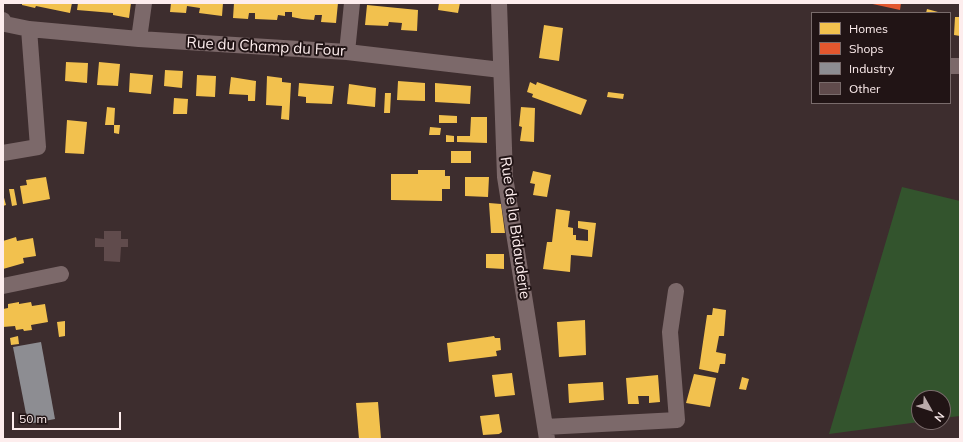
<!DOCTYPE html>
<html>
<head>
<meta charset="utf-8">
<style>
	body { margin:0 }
	#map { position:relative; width:963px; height:442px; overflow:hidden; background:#3d2d2e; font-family:Mulish,sans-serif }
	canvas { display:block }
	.frame { position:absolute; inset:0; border:4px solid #fdeded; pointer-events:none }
	.legend { position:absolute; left:811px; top:12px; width:140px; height:92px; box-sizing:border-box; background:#211415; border:1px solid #796b6b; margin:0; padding:5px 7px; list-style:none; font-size:12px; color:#fdeded }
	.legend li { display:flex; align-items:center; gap:8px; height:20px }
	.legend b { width:20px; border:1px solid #796b6b }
	.north { position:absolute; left:911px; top:390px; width:40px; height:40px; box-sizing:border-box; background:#211415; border:1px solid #796b6b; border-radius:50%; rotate:129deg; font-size:11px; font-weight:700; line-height:16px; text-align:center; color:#fdeded }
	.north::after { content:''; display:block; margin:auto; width:14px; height:18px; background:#baaaaa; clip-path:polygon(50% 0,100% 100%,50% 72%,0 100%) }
	.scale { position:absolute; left:12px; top:412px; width:109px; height:18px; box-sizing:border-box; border:2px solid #fdeded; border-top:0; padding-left:5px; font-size:12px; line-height:14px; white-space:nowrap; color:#fdeded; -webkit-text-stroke:3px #211415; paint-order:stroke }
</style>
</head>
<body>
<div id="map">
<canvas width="963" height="442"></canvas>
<div class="frame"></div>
<ul class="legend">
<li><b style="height:11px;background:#f2c14e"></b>Homes</li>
<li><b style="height:11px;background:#e4572e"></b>Shops</li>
<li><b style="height:11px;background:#8d8d92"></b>Industry</li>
<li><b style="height:11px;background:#604b4c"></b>Other</li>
</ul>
<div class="north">N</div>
<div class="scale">50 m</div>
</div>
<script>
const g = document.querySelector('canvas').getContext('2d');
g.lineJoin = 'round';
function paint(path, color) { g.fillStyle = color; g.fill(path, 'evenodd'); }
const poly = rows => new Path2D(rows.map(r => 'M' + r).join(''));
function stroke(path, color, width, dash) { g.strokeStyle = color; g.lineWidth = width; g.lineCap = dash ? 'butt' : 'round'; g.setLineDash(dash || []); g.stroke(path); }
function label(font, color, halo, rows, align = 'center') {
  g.font = font + ' Mulish,sans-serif'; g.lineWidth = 4; g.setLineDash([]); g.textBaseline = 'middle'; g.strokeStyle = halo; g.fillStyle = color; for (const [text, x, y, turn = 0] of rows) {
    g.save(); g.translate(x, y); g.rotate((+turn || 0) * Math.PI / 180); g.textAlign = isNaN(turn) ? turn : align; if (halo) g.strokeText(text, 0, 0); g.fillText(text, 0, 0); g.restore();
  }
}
const green = poly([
	[902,187,960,201,960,416,943,418,943,398,919,398,919,422,829,434]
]);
const homes = poly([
	[22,3,72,3,70,13,36,6,35,8,22,5],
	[78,3,131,3,129,18,113,15,113,13,77,10],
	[171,3,223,3,222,16,199,13,200,8,187,6,186,13,170,12],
	[234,3,338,3,336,23,321,22,322,15,315,15,314,20,302,19,292,17,292,12,285,12,285,16,278,15,277,20,255,19,255,13,249,13,248,19,233,18],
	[439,3,460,3,458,13,438,10],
	[367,5,418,10,417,31,401,30,402,23,389,22,388,26,365,25],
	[927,9,938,12,937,13,926,13],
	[955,17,960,17,960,36,954,35],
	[544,25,563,28,559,61,539,58],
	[66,62,88,63,87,83,65,81],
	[99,62,120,64,118,86,97,85],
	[165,70,183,71,182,88,164,86],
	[130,73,153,75,151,94,129,92],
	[197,75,216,76,215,97,196,96],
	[267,76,282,78,282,82,291,83,289,120,281,119,282,106,266,105],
	[231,77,256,81,255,101,248,101,248,95,229,94],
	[398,81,425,83,425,101,397,100],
	[530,82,536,85,537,82,587,100,581,115,532,97,533,94,527,92],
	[299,83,334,86,332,104,306,103,306,97,298,96],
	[435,83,471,86,470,104,435,102],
	[349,84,376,88,375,107,347,104],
	[608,92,624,94,623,99,607,97],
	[385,93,391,93,390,113,384,113],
	[174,98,188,99,187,114,173,114],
	[107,107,115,108,114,125,105,125],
	[521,107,535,108,534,142,520,141,522,127,519,126],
	[439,115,457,116,457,123,439,123],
	[471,117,487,117,487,143,457,142,457,136,470,136],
	[67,120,87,122,84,154,65,153],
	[114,125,120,125,119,134,114,133],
	[430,127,441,128,440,135,429,135],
	[446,135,454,136,454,142,446,142],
	[451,151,471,151,471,163,451,163],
	[418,170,445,170,445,176,450,176,450,189,442,189,442,201,391,200,391,174,418,174],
	[533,171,551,175,547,197,533,195,535,184,530,183],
	[46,177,50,199,23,204,20,186,27,185,26,180],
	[465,177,489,177,488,197,465,196],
	[9,189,14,189,17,205,12,206],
	[3,194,6,205,3,206],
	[489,203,501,204,505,233,491,233],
	[556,209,570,211,568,227,573,228,573,235,576,235,576,240,588,241,588,230,578,228,578,221,596,223,592,257,571,255,570,272,543,269,547,242,552,242],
	[16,237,17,241,33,238,36,256,23,258,24,263,3,269,3,241],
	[486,254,504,254,504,269,486,268],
	[19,302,19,304,31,302,32,306,45,304,48,322,31,325,32,330,24,331,23,329,16,330,15,326,3,327,3,309,8,308,8,304],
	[713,308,726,310,724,336,719,336,716,352,726,354,725,364,720,364,718,373,699,369,707,315,712,315],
	[585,320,586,355,559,357,557,322],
	[65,321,65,336,59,337,57,322],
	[18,336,19,344,11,345,10,338],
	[494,336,495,338,500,338,501,350,496,351,497,356,449,362,447,343],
	[512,373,515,395,495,397,492,375],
	[694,374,716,378,710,407,686,403],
	[658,375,660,402,649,403,649,396,638,396,639,404,628,404,626,378],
	[742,377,749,379,746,390,739,389],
	[603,382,604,400,569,403,568,384],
	[378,402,381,439,359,439,356,403],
	[499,414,502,432,499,434,483,435,480,416]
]);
const shops = poly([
	[868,3,901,3,900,10]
]);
const industry = poly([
	[41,342,55,419,28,424,13,347]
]);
const building = poly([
	[104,231,121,231,121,239,128,239,128,247,121,247,120,262,104,261,104,247,95,247,95,238,104,239]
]);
const minor = poly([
	[499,3,505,177,547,439],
	[3,20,5,24,29,29,139,39,347,52,501,70],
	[139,39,144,3],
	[347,52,352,3],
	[950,66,960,66],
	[3,153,38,147,29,29],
	[3,286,61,274],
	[545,427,677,420,670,332,676,291]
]);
const streetNames = [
	["Rue du Champ du Four",266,47,3],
	["Rue de la Bidauderie",515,228,82]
];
paint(green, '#33542d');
paint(homes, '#f2c14e');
paint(shops, '#e4572e');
paint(industry, '#8d8d92');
paint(building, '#604b4c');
stroke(minor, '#7c696a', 16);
label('15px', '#fdeded', '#211415', streetNames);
</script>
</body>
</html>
